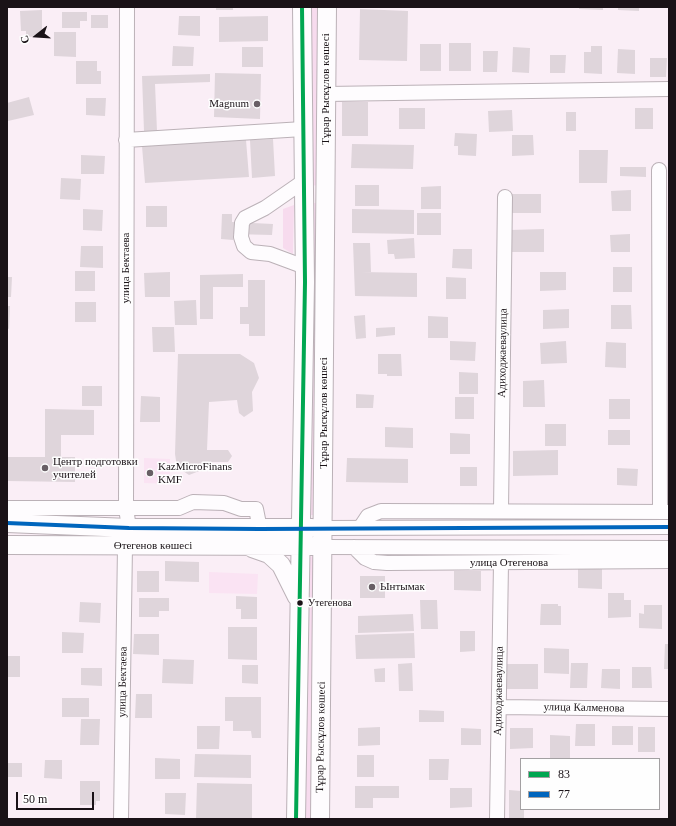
<!DOCTYPE html>
<html>
<head>
<meta charset="utf-8">
<style>
	body { margin:0 }
	#map { position:relative; width:676px; height:826px; overflow:hidden; background:#faeef6; font-family:"Times New Roman",serif }
	canvas { display:block }
	.frame { position:absolute; inset:0; border:8px solid #1a1217; pointer-events:none }
	.legend { position:absolute; left:520px; top:758px; width:140px; height:52px; box-sizing:border-box; background:#fefefe; border:1px solid #a3a0a2; margin:0; padding:5px 7px; list-style:none; font-size:12px; color:#1a1217 }
	.legend li { display:flex; align-items:center; gap:8px; height:20px }
	.legend b { width:20px; border:1px solid #a3a0a2 }
	.north { position:absolute; left:16px; top:16px; width:40px; height:40px; -webkit-text-stroke:3px #fefefe; paint-order:stroke; rotate:253deg; font-size:11px; font-weight:700; line-height:16px; text-align:center; color:#1a1217 }
	.north::after { content:''; display:block; margin:auto; width:14px; height:18px; background:#1a1217; clip-path:polygon(50% 0,100% 100%,50% 72%,0 100%) }
	.scale { position:absolute; left:16px; top:792px; width:78px; height:18px; box-sizing:border-box; border:2px solid #1a1217; border-top:0; padding-left:5px; font-size:12px; line-height:14px; white-space:nowrap; color:#1a1217; -webkit-text-stroke:3px #fefefe; paint-order:stroke }
</style>
</head>
<body>
<div id="map">
<canvas width="676" height="826"></canvas>
<div class="frame"></div>
<ul class="legend">
<li><b style="height:5px;background:#00a651"></b>83</li>
<li><b style="height:5px;background:#0065bd"></b>77</li>
</ul>
<div class="north">С</div>
<div class="scale">50 m</div>
</div>
<script>
const g = document.querySelector('canvas').getContext('2d');
g.lineJoin = 'round';
function paint(path, color) { g.fillStyle = color; g.fill(path, 'evenodd'); }
const poly = rows => new Path2D(rows.map(r => 'M' + r).join(''));
function stroke(path, color, width, dash) { g.strokeStyle = color; g.lineWidth = width; g.lineCap = dash ? 'butt' : 'round'; g.setLineDash(dash || []); g.stroke(path); }
function label(font, color, halo, rows, align = 'center') {
  g.font = font + ' "Times New Roman",serif'; g.lineWidth = 3; g.setLineDash([]); g.textBaseline = 'middle'; g.strokeStyle = halo; g.fillStyle = color; for (const [text, x, y, turn = 0] of rows) {
    g.save(); g.translate(x, y); g.rotate((+turn || 0) * Math.PI / 180); g.textAlign = isNaN(turn) ? turn : align; if (halo) g.strokeText(text, 0, 0); g.fillText(text, 0, 0); g.restore();
  }
}
const built = poly([
	[144,458,170,459,170,484,144,483],
	[209,572,258,574,257,594,209,593]
]);
const green = poly([
	[310,7,319,7,319,185,309,186],
	[309,203,318,203,318,277,310,277],
	[294,205,293,254,283,248,283,209],
	[308,287,317,287,315,515,305,515],
	[315,556,311,819,301,819,305,557]
]);
const building = poly([
	[216,7,233,7,233,10,216,10],
	[579,7,603,7,603,10,579,9],
	[618,7,639,7,639,11,618,10],
	[360,9,408,11,407,61,359,60],
	[42,10,42,36,26,37,26,31,21,31,20,11],
	[62,12,87,12,87,21,80,21,80,28,62,28],
	[91,15,108,15,108,28,91,28],
	[179,16,200,16,200,36,178,35],
	[268,16,268,41,219,42,219,17],
	[54,32,76,32,76,57,54,56],
	[449,43,471,43,471,71,449,71],
	[420,44,441,44,441,71,420,71],
	[173,46,194,47,193,66,172,66],
	[591,46,602,46,602,74,584,73,584,52,591,52],
	[242,47,263,47,263,67,242,67],
	[513,47,530,48,529,73,512,72],
	[618,49,635,50,635,74,617,73],
	[483,51,498,51,497,72,483,72],
	[550,55,566,55,565,73,550,73],
	[650,58,667,58,666,77,650,77],
	[76,61,97,61,97,71,101,71,101,84,76,84],
	[215,73,261,74,260,119,214,117],
	[210,74,210,82,155,84,157,131,144,131,142,76],
	[29,97,34,115,8,121,7,103],
	[86,98,106,98,105,116,86,115],
	[342,102,368,102,368,136,342,136],
	[399,108,425,108,425,129,399,129],
	[635,108,653,108,653,129,635,129],
	[512,110,513,131,489,132,488,111],
	[566,112,576,112,576,131,566,131],
	[455,133,477,134,476,156,458,155,458,146,454,146],
	[512,135,533,135,534,155,512,156],
	[273,139,275,176,252,178,250,140],
	[246,140,249,177,145,183,142,146],
	[352,144,414,145,413,169,351,168],
	[579,150,608,150,607,183,579,183],
	[81,155,105,156,104,174,81,174],
	[620,167,646,167,646,177,620,176],
	[61,178,81,179,80,200,60,199],
	[355,185,379,185,379,206,355,206],
	[441,186,441,209,421,209,421,187],
	[631,190,631,211,612,211,611,191],
	[511,194,541,194,541,213,511,213],
	[146,206,167,206,167,227,146,227],
	[83,209,103,210,102,231,83,230],
	[352,209,414,210,414,234,352,233],
	[417,213,441,213,441,235,417,235],
	[222,214,232,214,232,222,273,224,272,235,233,234,233,240,221,239],
	[544,229,544,252,511,252,510,230],
	[630,234,630,252,611,252,610,235],
	[414,238,415,258,395,259,394,254,388,254,387,240],
	[353,243,370,243,371,272,361,272,417,273,417,297,355,296],
	[81,246,103,246,103,268,80,267],
	[453,249,472,249,472,269,452,268],
	[613,267,632,267,632,292,613,292],
	[75,271,95,271,95,291,75,291],
	[170,272,170,297,145,297,144,273],
	[540,272,566,272,566,290,540,291],
	[243,274,243,287,213,287,213,319,200,319,200,275],
	[7,277,12,277,11,297,7,297],
	[446,277,466,278,466,299,446,299],
	[248,280,265,280,265,336,249,336,249,324,240,324,240,307,248,307],
	[196,300,197,325,175,325,174,301],
	[75,302,96,302,96,322,75,322],
	[611,305,631,305,632,329,611,329],
	[7,306,10,306,9,329,7,328],
	[569,309,569,328,543,329,543,310],
	[365,315,366,338,356,339,354,316],
	[428,316,448,317,448,338,428,338],
	[152,327,174,327,175,352,153,352],
	[395,327,395,335,376,337,376,328],
	[450,341,476,342,475,361,450,360],
	[566,341,567,363,541,364,540,343],
	[606,342,626,343,626,368,605,367],
	[178,354,240,354,254,363,259,378,252,392,253,411,244,417,239,413,237,400,209,402,207,450,228,450,232,456,228,462,208,462,202,470,189,475,177,467,175,454],
	[378,354,401,354,402,376,387,376,387,374,378,374],
	[459,372,478,373,478,394,459,394],
	[544,380,545,407,523,407,523,381],
	[82,386,102,386,102,406,82,406],
	[356,394,374,395,373,408,356,408],
	[141,396,160,397,160,422,140,422],
	[455,397,474,397,474,419,455,419],
	[609,399,630,399,630,419,609,419],
	[45,409,94,410,94,435,61,435,61,457,75,457,75,482,7,481,7,457,45,457],
	[545,424,566,424,566,446,545,446],
	[385,427,413,428,413,448,385,447],
	[608,430,630,430,630,445,608,445],
	[450,433,470,434,470,454,450,454],
	[558,450,558,475,513,476,513,451],
	[347,458,408,459,408,483,346,482],
	[460,467,477,467,477,486,460,486],
	[617,468,638,469,637,486,617,485],
	[165,561,199,562,199,582,165,581],
	[578,568,602,568,602,589,578,588],
	[137,571,159,571,159,592,137,592],
	[454,571,481,571,481,591,454,590],
	[360,576,385,576,385,598,360,598],
	[608,593,624,593,624,600,631,600,631,617,608,618],
	[236,596,257,597,257,619,241,619,241,609,236,609],
	[139,598,169,598,169,611,159,611,159,617,139,617],
	[420,600,437,600,438,629,421,629],
	[80,602,101,603,100,623,79,622],
	[541,604,558,604,558,606,561,606,561,625,540,625],
	[644,605,662,605,662,629,639,628,639,613,644,614],
	[413,614,414,631,358,633,358,616],
	[228,627,257,627,257,660,228,659],
	[460,631,475,631,475,651,460,652],
	[62,632,84,633,83,653,62,653],
	[414,633,415,658,356,659,355,635],
	[134,634,159,634,159,655,133,654],
	[665,644,669,644,669,669,664,669],
	[544,648,569,649,569,674,544,673],
	[7,656,20,656,20,677,7,677],
	[163,659,194,660,193,684,162,683],
	[412,663,413,691,399,691,398,664],
	[571,663,588,663,587,688,570,688],
	[506,664,538,664,538,689,506,689],
	[242,665,258,665,258,684,242,683],
	[632,667,651,667,652,688,632,688],
	[81,668,102,668,102,686,81,685],
	[385,668,385,682,375,682,374,669],
	[602,669,620,669,620,689,601,688],
	[136,694,152,694,152,718,135,718],
	[225,697,261,697,261,721,245,721,261,721,261,738,252,738,251,731,233,731,233,721,225,721],
	[62,698,89,698,89,717,62,717],
	[419,710,444,711,444,722,419,722],
	[81,719,100,719,99,745,80,745],
	[576,724,595,724,595,746,575,746],
	[197,726,220,726,219,749,197,749],
	[612,726,633,726,633,745,612,745],
	[380,727,380,745,358,746,358,728],
	[638,727,655,727,655,752,638,752],
	[461,728,481,729,481,745,461,745],
	[510,728,533,728,533,748,510,749],
	[550,735,570,736,570,759,550,759],
	[195,754,251,755,251,778,194,777],
	[357,755,374,755,374,777,357,777],
	[155,758,180,759,180,779,155,779],
	[429,759,449,759,448,780,429,780],
	[45,760,62,760,62,779,44,778],
	[7,763,22,763,22,777,7,777],
	[80,781,100,781,100,801,96,801,96,805,80,805],
	[197,783,252,784,252,819,196,819],
	[355,786,399,786,399,798,373,798,373,808,355,808],
	[450,788,472,788,472,807,450,808],
	[509,790,521,791,521,809,524,809,524,819,509,819],
	[165,793,186,793,185,815,165,814]
]);
const minor = poly([
	[127,7,126,508,129,528],
	[326,94,669,89],
	[126,140,303,129],
	[659,170,660,512],
	[304,181,265,208,245,218,242,223,241,237,244,246,251,252,270,254,305,267],
	[7,508,179,508,193,502,224,503,241,509,256,509,260,529],
	[501,510,505,197],
	[324,528,669,527],
	[360,528,368,516,381,511,669,512],
	[323,547,669,548],
	[354,547,365,558,374,562,387,563,669,561],
	[499,707,669,709],
	[121,819,125,546],
	[497,819,501,563]
]);
const major = poly([
	[7,523,129,528,312,528],
	[7,545,312,546],
	[252,548,269,554,281,565,297,597],
	[296,819,305,282,302,7],
	[320,819,327,7]
]);
const bus1 = poly([
	[296,819,305,282,302,7]
]);
const bus2 = poly([
	[7,523,129,528,260,529,669,527]
]);
const markers = [
	[257,104,4,"#685f65"],
	[45,468,4,"#685f65"],
	[150,473,4,"#685f65"],
	[372,587,4,"#685f65"],
	[300,603,3.5,"#1a1217"]
];
const busNames = [
	["Утегенова",308,603]
];
const streetNames = [
	["Тұрар Рыскұлов көшесі",326,89,-90],
	["улица Бектаева",126,268,-90],
	["Адиходжаеваулица",503,353,-89],
	["Тұрар Рыскұлов көшесі",324,413,-90],
	["Өтегенов көшесі",153,546],
	["улица Отегенова",509,563],
	["улица Бектаева",123,682,-89],
	["Адиходжаеваулица",499,691,-89],
	["улица Калменова",584,708,1],
	["Тұрар Рыскұлов көшесі",321,737,-89]
];
const poiNames = [
	["Magnum",249,104,"right"],
	["Центр подготовки",53,462],
	["учителей",53,475],
	["KazMicroFinans",158,467],
	["KMF",158,480],
	["Ынтымак",380,587]
];
paint(built, '#fae3f3');
paint(green, '#f7dbee');
paint(building, '#dfd5db');
stroke(minor, '#bbb1b7', 16);
stroke(major, '#bbb1b7', 20);
stroke(minor, '#fefcfe', 14);
stroke(major, '#fefcfe', 18);
stroke(bus1, '#00a651', 4);
stroke(bus2, '#0065bd', 4);
for (const [x, y, r, color] of markers) { const dot = new Path2D(); dot.arc(x, y, r, 0, 2 * Math.PI); g.fillStyle = color; g.fill(dot); stroke(dot, '#fefefe', 1.5); }
label('10px', '#1a1217', '#fefefe', busNames, 'left');
label('11px', '#1a1217', '#fefefe', streetNames);
label('11px', '#1a1217', '#fefefe', poiNames, 'left');
</script>
</body>
</html>
